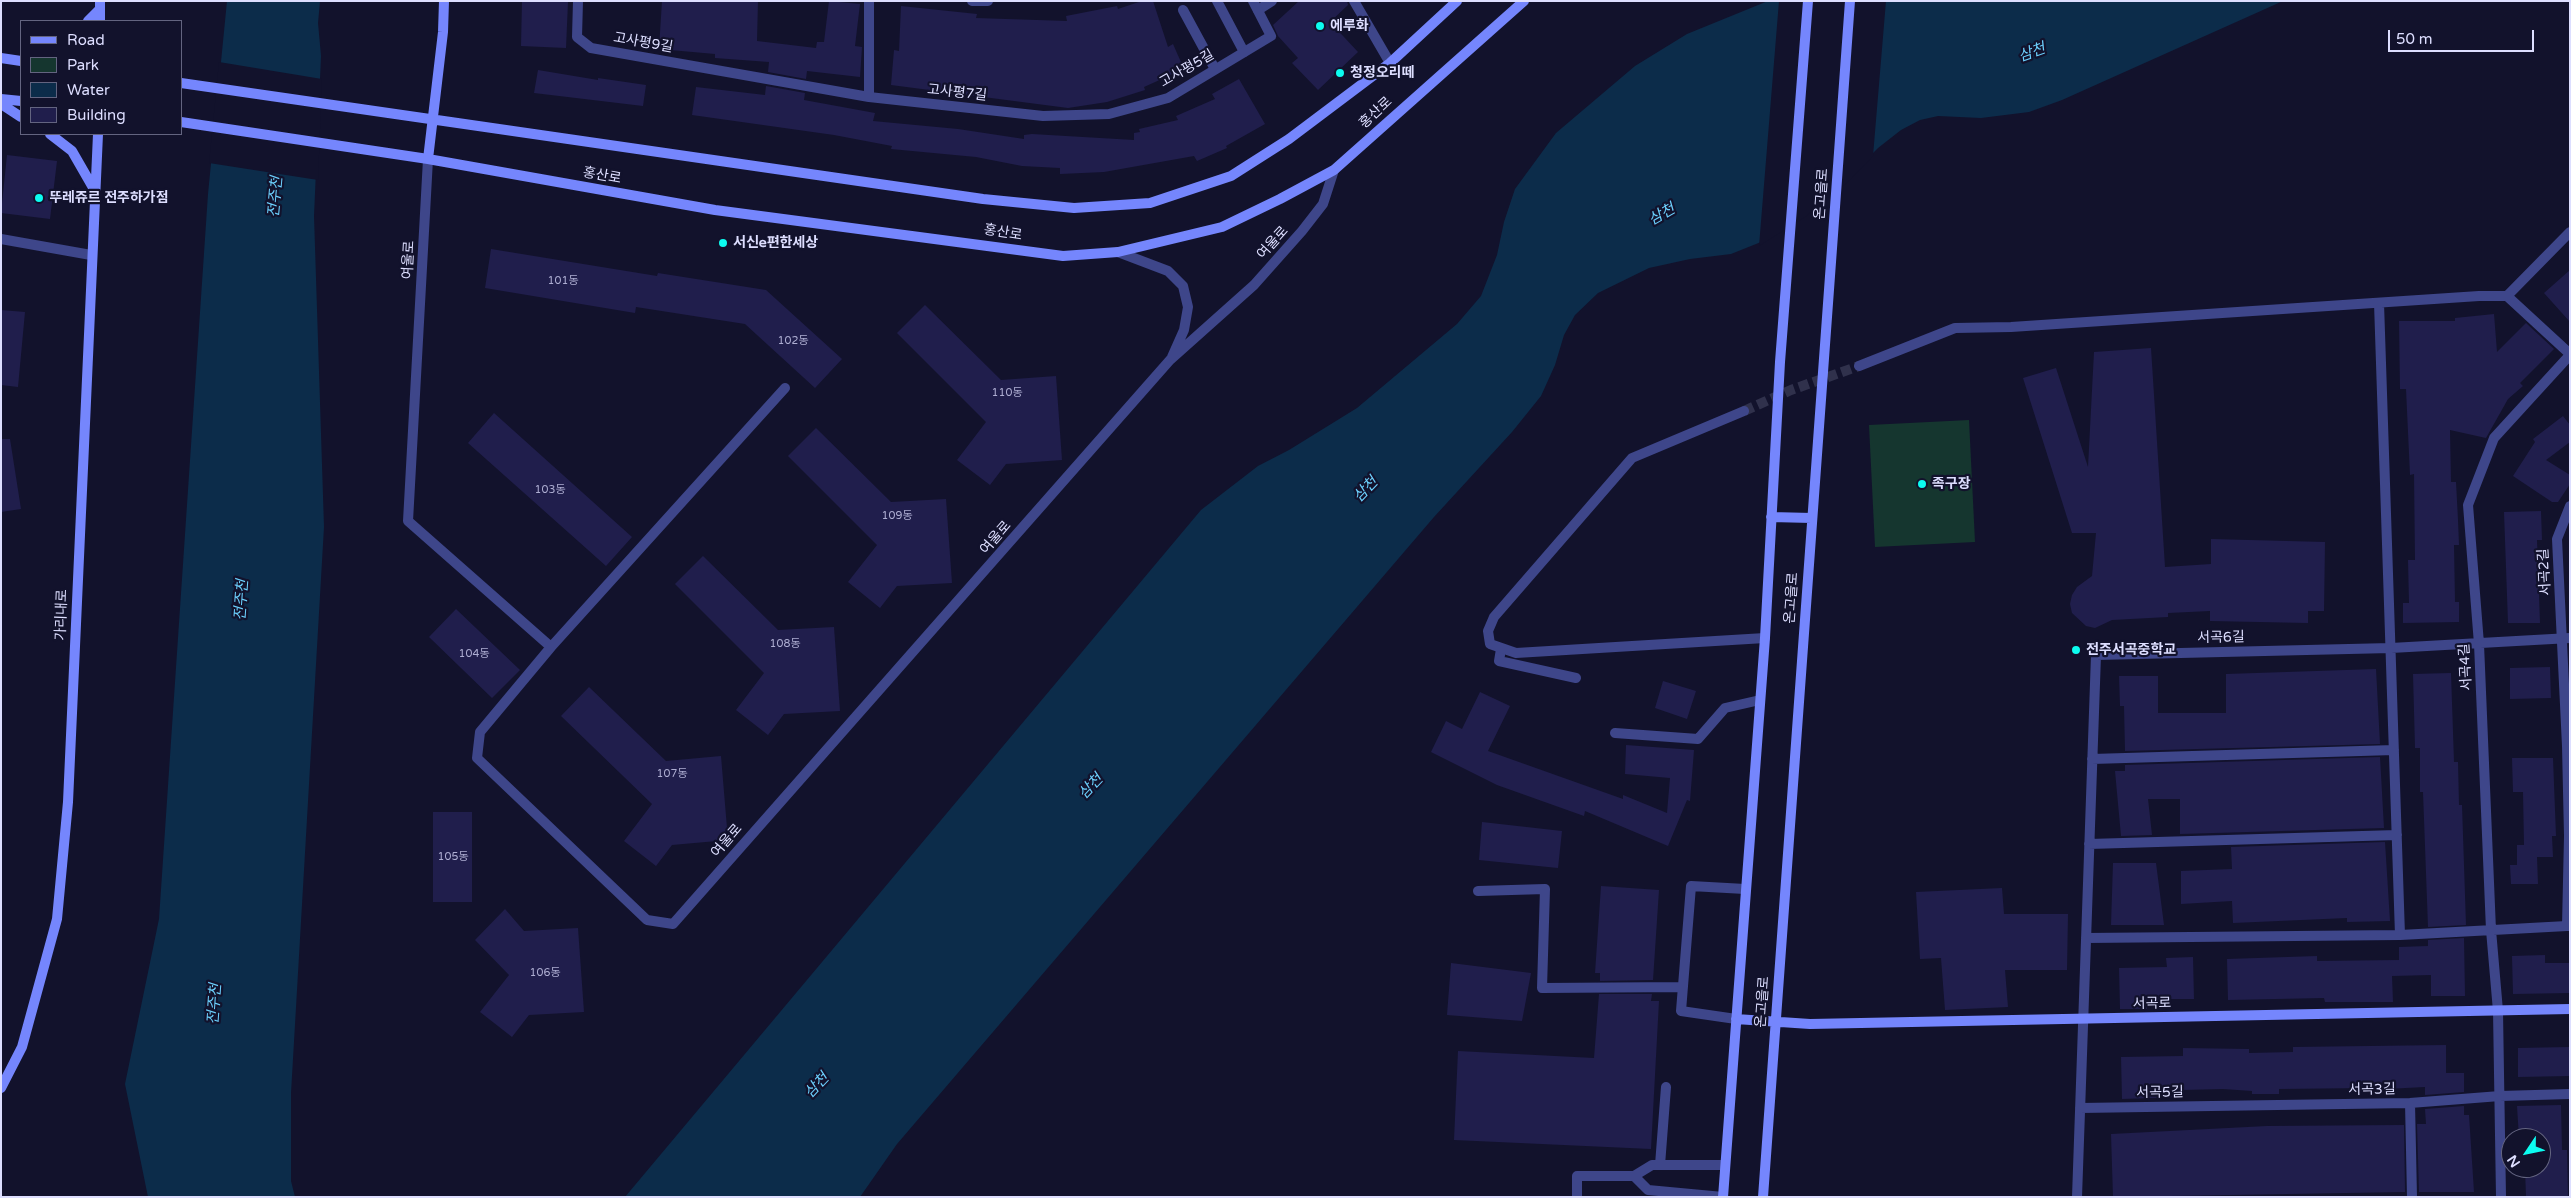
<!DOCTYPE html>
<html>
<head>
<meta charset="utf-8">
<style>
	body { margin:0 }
	#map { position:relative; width:2571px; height:1198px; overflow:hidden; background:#12122c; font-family:"Varela Round",sans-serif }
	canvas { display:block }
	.frame { position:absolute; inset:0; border:2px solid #dddeff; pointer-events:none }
	.legend { position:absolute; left:20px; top:20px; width:162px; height:115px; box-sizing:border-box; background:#12122c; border:1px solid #636480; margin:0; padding:6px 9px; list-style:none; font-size:15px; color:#dddeff }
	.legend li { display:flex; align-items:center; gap:10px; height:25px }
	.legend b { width:25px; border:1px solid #636480 }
	.north { position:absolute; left:2501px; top:1128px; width:50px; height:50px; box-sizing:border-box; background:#12122c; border:1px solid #636480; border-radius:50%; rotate:236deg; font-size:14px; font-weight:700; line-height:20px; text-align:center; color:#dddeff }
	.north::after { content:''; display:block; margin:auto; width:18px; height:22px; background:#0cfcf0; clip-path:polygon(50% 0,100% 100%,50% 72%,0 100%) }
	.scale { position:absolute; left:2388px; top:30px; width:146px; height:22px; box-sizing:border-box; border:2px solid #dddeff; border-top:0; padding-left:6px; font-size:15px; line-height:18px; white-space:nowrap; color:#dddeff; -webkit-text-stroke:4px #12122c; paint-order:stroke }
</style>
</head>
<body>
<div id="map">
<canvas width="2571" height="1198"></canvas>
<div class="frame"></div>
<ul class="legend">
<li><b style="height:6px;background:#7586fd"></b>Road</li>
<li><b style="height:14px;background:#15362f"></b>Park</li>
<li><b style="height:14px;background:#0c2c4a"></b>Water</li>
<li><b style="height:14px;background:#201e4c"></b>Building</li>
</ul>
<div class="north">N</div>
<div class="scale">50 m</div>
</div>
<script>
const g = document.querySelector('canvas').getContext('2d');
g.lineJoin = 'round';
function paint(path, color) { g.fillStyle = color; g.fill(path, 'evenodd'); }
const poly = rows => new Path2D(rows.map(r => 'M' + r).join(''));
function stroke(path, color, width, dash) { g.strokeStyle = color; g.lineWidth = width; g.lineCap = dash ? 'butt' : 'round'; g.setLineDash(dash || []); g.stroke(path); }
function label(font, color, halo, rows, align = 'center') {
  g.font = font + ' "Varela Round","Noto Sans KR",sans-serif'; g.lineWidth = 4.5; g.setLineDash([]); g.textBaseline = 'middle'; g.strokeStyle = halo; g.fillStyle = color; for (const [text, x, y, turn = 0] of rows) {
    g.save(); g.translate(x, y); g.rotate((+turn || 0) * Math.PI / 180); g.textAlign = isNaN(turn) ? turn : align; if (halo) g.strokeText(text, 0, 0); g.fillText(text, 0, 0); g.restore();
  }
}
const green = poly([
	[1969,420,1975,542,1875,547,1869,425]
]);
const water = poly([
	[227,1,320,1,318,23,321,56,314,216,324,527,291,1093,291,1181,295,1197,148,1197,125,1084,159,919,208,194],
	[1768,1,2283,1,2062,100,2029,112,1981,118,1938,116,1920,120,1901,130,1878,148,1848,178,1761,242,1731,254,1690,259,1649,268,1598,293,1575,315,1564,335,1555,365,1541,396,1512,432,1434,517,897,1144,860,1197,625,1197,1201,510,1258,466,1289,450,1357,408,1457,324,1481,296,1497,255,1504,222,1515,189,1556,133,1635,66,1687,34]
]);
const pier = poly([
	[1779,1,1886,1,1873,156,1850,180,1805,217,1759,246],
	[219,62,322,79,318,180,209,163]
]);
const building = poly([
	[522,1,568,2,566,48,521,46],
	[662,1,758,1,757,41,816,48,817,42,824,42,829,1,860,4,855,46,862,47,860,77,807,71,806,79,768,72,769,62,715,58,715,54,659,49],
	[1142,1,1153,1,1168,47,1173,44,1184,69,1144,87,1145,90,1107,102,1068,108,891,85,894,50,899,51,901,6,977,14,976,18,1067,21,1066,16,1117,6,1118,9],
	[1299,1,1347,1,1348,5,1330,22,1358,52,1318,90,1292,63,1298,58,1278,36,1273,25],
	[538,70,598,80,598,78,646,85,643,106,534,93],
	[1239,79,1265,124,1226,146,1227,148,1197,161,1194,156,1104,172,1060,174,1060,168,1022,166,976,157,891,149,892,146,834,135,692,115,696,87,765,95,766,86,805,93,804,100,875,113,873,121,958,129,1024,139,1024,135,1032,134,1134,140,1134,133,1140,132,1139,129,1178,120,1176,116,1215,99,1212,94],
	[7,155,57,161,50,219,1,213],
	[491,249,657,276,658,273,766,290,842,359,815,388,745,324,636,307,635,313,485,288],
	[2570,270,2570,322,2544,293],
	[925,305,1001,380,1056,376,1062,460,1006,464,990,485,957,460,986,422,897,333],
	[1,310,25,312,18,387,1,385],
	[2494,314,2497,352,2526,323,2554,349,2520,383,2523,386,2508,399,2486,438,2450,430,2451,482,2456,482,2458,520,2459,545,2454,545,2455,602,2459,602,2459,622,2403,623,2403,603,2409,603,2408,560,2415,560,2414,474,2410,475,2406,389,2400,389,2399,321,2455,321,2455,318],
	[2151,348,2165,567,2211,564,2211,539,2325,542,2324,611,2308,611,2308,623,2210,621,2210,611,2168,613,2168,617,2112,620,2095,628,2086,626,2072,613,2070,604,2072,595,2077,587,2092,576,2096,533,2072,533,2023,378,2056,368,2088,467,2094,352],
	[494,413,632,537,606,566,468,443],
	[2563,416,2570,425,2570,442,2546,460,2570,475,2570,484,2558,502,2552,502,2513,476,2535,442,2533,439],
	[816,428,891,502,946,499,952,583,897,586,880,608,848,582,877,545,788,456],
	[1,439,10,439,21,509,1,512],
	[2541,511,2542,540,2537,540,2540,623,2508,623,2504,512],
	[703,556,778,630,834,627,840,711,784,714,768,735,736,710,764,673,675,584],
	[456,609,520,670,492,698,429,637],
	[2550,667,2551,698,2510,699,2510,668],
	[2376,669,2380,744,2125,751,2124,706,2120,706,2119,676,2158,676,2158,713,2226,713,2226,674],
	[2451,673,2454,762,2458,762,2459,805,2462,805,2466,925,2428,927,2423,792,2420,792,2420,748,2415,748,2413,674],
	[1663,681,1696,691,1687,719,1655,708],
	[589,687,666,761,721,756,728,840,672,845,656,866,624,841,652,804,561,716],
	[1480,692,1510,706,1488,751,1623,799,1623,795,1667,813,1670,778,1625,774,1626,745,1694,750,1690,801,1687,800,1668,846,1585,811,1584,816,1497,785,1431,752,1446,721,1462,729],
	[2380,757,2384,828,2180,834,2180,799,2148,799,2152,835,2121,836,2115,771,2125,771,2125,765],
	[2512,758,2553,758,2556,836,2552,836,2553,857,2537,857,2538,884,2511,884,2510,865,2517,865,2517,845,2524,845,2523,792,2513,792],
	[433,812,472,812,472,902,433,902],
	[1482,822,1562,831,1558,868,1479,860],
	[2385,842,2390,921,2347,922,2347,918,2233,923,2232,901,2181,904,2181,871,2232,869,2231,847],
	[2113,863,2156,863,2164,925,2111,925],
	[1601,886,1659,890,1653,980,1600,981,1600,973,1595,973],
	[2002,888,2004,914,2068,914,2067,970,2005,970,2008,1007,1945,1010,1941,958,1920,959,1916,892],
	[505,909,524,931,578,928,584,1012,529,1015,512,1037,480,1012,509,975,475,940],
	[2464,938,2465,996,2431,996,2431,975,2392,976,2393,1002,2325,1002,2324,998,2228,1000,2227,959,2317,956,2317,961,2399,960,2399,947,2428,946,2428,940],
	[2545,955,2545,963,2570,963,2570,993,2513,994,2512,956],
	[2193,957,2194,999,2147,999,2147,1009,2120,1009,2119,968,2167,967,2166,958],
	[1451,963,1531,973,1522,1021,1447,1015],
	[1599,994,1652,994,1651,1001,1659,1001,1651,1149,1454,1140,1458,1051,1594,1058],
	[2446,1045,2446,1073,2464,1073,2464,1092,2425,1095,2425,1087,2367,1090,2367,1088,2279,1089,2279,1094,2252,1094,2252,1091,2223,1089,2182,1090,2182,1097,2122,1099,2121,1057,2183,1056,2183,1048,2249,1049,2249,1053,2293,1052,2293,1047],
	[2570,1047,2570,1076,2518,1077,2518,1048],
	[2561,1105,2562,1150,2567,1150,2568,1197,2526,1197,2525,1168,2541,1168,2541,1138,2519,1138,2517,1106],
	[2464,1106,2464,1115,2469,1115,2474,1192,2419,1192,2417,1124,2426,1124,2425,1109],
	[2404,1125,2405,1192,2113,1197,2111,1134,2267,1126]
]);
const streetTunnel = poly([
	[1744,411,1791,390,1859,366]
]);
const lane = poly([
	[1217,1,1244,52],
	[1183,10,1215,69],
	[1258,10,1272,1],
	[428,159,408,521,551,647],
	[1118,252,1168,271,1183,286,1188,307,1184,330,1172,357],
	[785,388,551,647,480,732,477,758,647,920,673,924,1170,360,1254,285,1302,231,1323,204,1334,170],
	[1501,649,1499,661,1576,678],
	[1615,733,1698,739,1725,708,1760,700],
	[1478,891,1545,889,1542,988,1683,987],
	[1736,1019,1681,1011,1691,886,1745,889],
	[1660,1165,1666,1087],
	[1634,1176,1648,1190,1723,1197],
	[1577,1197,1577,1176,1634,1176,1652,1165,1725,1165]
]);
const street = poly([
	[578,1,577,37,591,48,869,97],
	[869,1,869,97,1043,116,1109,114,1168,98,1271,36,1253,1],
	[972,1,988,1],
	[1354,1,1390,63],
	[1,239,91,255],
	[2507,296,2570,232],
	[2379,303,2400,935],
	[1859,366,1955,328,2011,327,2479,296,2507,296,2570,354],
	[1744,411,1632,458,1494,617,1488,631,1490,644,1516,653,1765,638],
	[2570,506,2557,539,2567,746,2569,836,2567,926,2570,926],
	[2092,759,2394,750],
	[2089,844,2397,835],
	[2086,938,2400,935,2567,926],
	[2410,1103,2412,1197],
	[2080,1108,2410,1103,2500,1096,2570,1094],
	[2077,1197,2096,655,2391,648,2570,638],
	[2501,1197,2498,1011,2491,930,2479,644,2468,505,2494,438,2570,355]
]);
const secondary = poly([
	[88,21,100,9],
	[100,21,100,1],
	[1,58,21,61],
	[181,83,983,199,1074,208,1150,203,1231,176,1289,139,1390,63,1457,1],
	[1,99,21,101],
	[1,104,21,117],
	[181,122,428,159,715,210,1063,256,1118,252,1222,227,1280,199,1334,170,1524,1],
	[50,134,72,151,95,191],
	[428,159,443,32,444,1],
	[1771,517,1812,518],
	[1736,1019,1810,1024,2570,1009],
	[1,1088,22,1047,57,919,68,802,98,134],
	[1723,1197,1765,638,1780,362,1808,1],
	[1763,1197,1850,1]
]);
const markers = [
	[1320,26,5,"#0cfcf0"],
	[1340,73,5,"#0cfcf0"],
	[39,198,5,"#0cfcf0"],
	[723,243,5,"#0cfcf0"],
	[1922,484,5,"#0cfcf0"],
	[2076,650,5,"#0cfcf0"]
];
const numberNames = [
	["101동",563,281],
	["102동",793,341],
	["110동",1007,393],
	["103동",550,490],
	["109동",897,516],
	["108동",785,644],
	["104동",474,654],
	["107동",672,774],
	["105동",453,857],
	["106동",545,973]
];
const poiNames = [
	["에루화",1330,26],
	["청정오리떼",1350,73],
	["뚜레쥬르 전주하가점",49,198],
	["서신e편한세상",733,243],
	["족구장",1932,484],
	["전주서곡중학교",2086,650]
];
const streetNames = [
	["고사평9길",643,43,10],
	["고사평5길",1187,69,-30],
	["고사평7길",957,93,6],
	["홍산로",1376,113,-43],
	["홍산로",602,176,10],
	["온고을로",1822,194,-86],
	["홍산로",1003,233,9],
	["여울로",1273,243,-48],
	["여울로",409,260,-87],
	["여울로",996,538,-49],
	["서곡2길",2545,572,-93],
	["온고을로",1792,598,-86],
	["가리내로",62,615,-88],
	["서곡6길",2221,638,-1],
	["서곡4길",2466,667,-93],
	["여울로",727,841,-49],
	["온고을로",1763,1002,-86],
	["서곡로",2152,1004,-1],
	["서곡3길",2372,1090,-1],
	["서곡5길",2160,1093,-1]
];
const waterNames = [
	["삼천",2032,53,-20],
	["전주천",276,197,-85],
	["삼천",1662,215,-30],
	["삼천",1366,490,-46],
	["전주천",242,600,-86],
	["삼천",1091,787,-47],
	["전주천",215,1004,-86],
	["삼천",817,1086,-47]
];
paint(green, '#15362f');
paint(water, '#0c2c4a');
paint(pier, '#12122c');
paint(building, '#201e4c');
stroke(streetTunnel, '#30314c', 10, [10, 5]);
stroke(lane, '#3e468a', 10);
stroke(street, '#3e468a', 10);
stroke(secondary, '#7586fd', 10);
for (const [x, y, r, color] of markers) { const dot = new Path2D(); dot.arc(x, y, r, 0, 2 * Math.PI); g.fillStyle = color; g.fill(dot); stroke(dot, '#12122c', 2); }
label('11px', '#aeaed2', null, numberNames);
label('bold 14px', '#dddeff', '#12122c', poiNames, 'left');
label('14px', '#dddeff', '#12122c', streetNames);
label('italic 15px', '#6cd0fd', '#12122c', waterNames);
</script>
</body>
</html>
